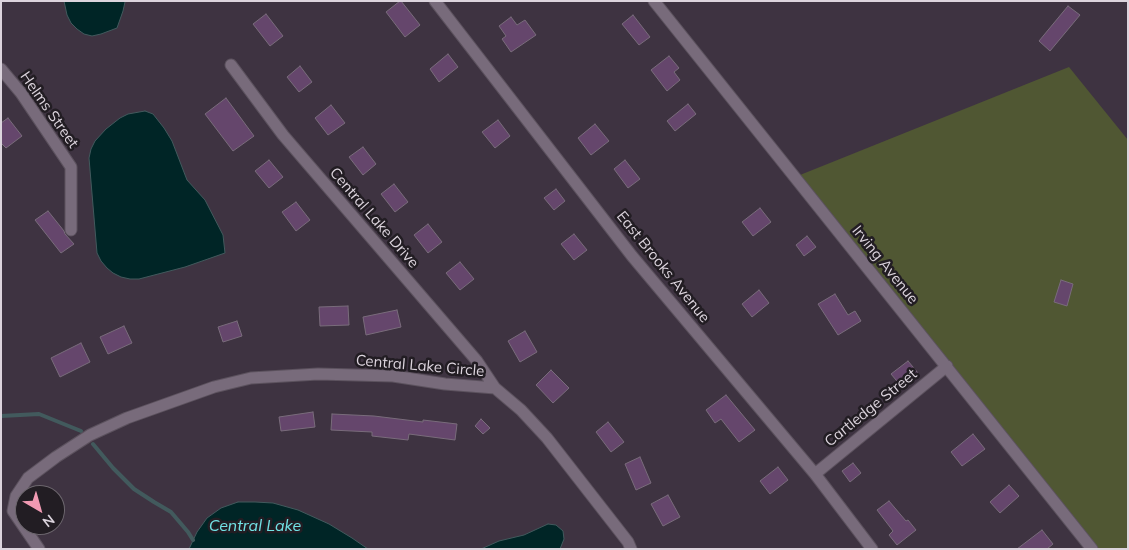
<!DOCTYPE html>
<html>
<head>
<meta charset="utf-8">
<style>
	body { margin:0 }
	#map { position:relative; width:1129px; height:550px; overflow:hidden; background:#3e3341; font-family:Mulish,sans-serif }
	canvas { display:block }
	.frame { position:absolute; inset:0; border:2px solid #dcd4dd; pointer-events:none }
	.north { position:absolute; left:15px; top:485px; width:50px; height:50px; box-sizing:border-box; background:#221d23; border:1px solid #6c666d; border-radius:50%; rotate:142deg; font-size:14px; font-weight:700; line-height:20px; text-align:center; color:#dcd4dd }
	.north::after { content:''; display:block; margin:auto; width:18px; height:22px; background:#f19ab3; clip-path:polygon(50% 0,100% 100%,50% 72%,0 100%) }
</style>
</head>
<body>
<div id="map">
<canvas width="1129" height="550"></canvas>
<div class="frame"></div>
<div class="north">N</div>
</div>
<script>
const g = document.querySelector('canvas').getContext('2d');
g.lineJoin = 'round';
function paint(path, color) { g.fillStyle = color; g.fill(path, 'evenodd'); }
const poly = rows => new Path2D(rows.map(r => 'M' + r).join(''));
function stroke(path, color, width, dash) { g.strokeStyle = color; g.lineWidth = width; g.lineCap = dash ? 'butt' : 'round'; g.setLineDash(dash || []); g.stroke(path); }
function label(font, color, halo, rows, align = 'center') {
  g.font = font + ' Mulish,sans-serif'; g.lineWidth = 5; g.setLineDash([]); g.textBaseline = 'middle'; g.strokeStyle = halo; g.fillStyle = color; for (const [text, x, y, turn = 0] of rows) {
    g.save(); g.translate(x, y); g.rotate((+turn || 0) * Math.PI / 180); g.textAlign = isNaN(turn) ? turn : align; if (halo) g.strokeText(text, 0, 0); g.fillText(text, 0, 0); g.restore();
  }
}
const green = poly([
	[1069,67,1128,140,1128,549,1094,549,795,177]
]);
const water = poly([
	[64,1,125,1,125,2,123,11,117,28,101,34,92,36,84,34,77,29,71,23,67,15,64,1],
	[145,111,153,114,164,128,172,141,187,180,205,200,223,235,225,253,185,267,139,279,130,279,121,277,113,273,107,268,101,261,97,253,89,158,91,149,95,141,106,129,120,118,128,114,145,111],
	[238,502,255,502,273,503,298,510,329,524,352,538,368,549,189,549,197,532,207,518,221,508,238,502],
	[548,524,556,525,563,531,564,539,560,549,481,549,499,541,524,535,548,524]
]);
const stream = poly([
	[1,416,39,414,81,431],
	[93,444,113,468,134,489,154,502,171,512,188,532,193,540]
]);
const building = poly([
	[400,1,401,1,420,25,405,37,386,12,400,1],
	[1068,6,1080,15,1050,51,1039,41,1068,6],
	[266,14,283,36,270,46,253,24,266,14],
	[633,15,650,37,639,45,622,24,633,15],
	[511,17,517,25,525,20,536,35,511,52,502,39,506,36,499,26,511,17],
	[448,54,458,67,439,82,430,69,448,54],
	[669,56,679,68,674,72,680,80,667,91,651,70,669,56],
	[300,66,312,82,299,92,287,77,300,66],
	[226,98,254,136,233,151,205,114,226,98],
	[688,104,696,114,675,131,667,121,688,104],
	[331,105,345,123,328,135,315,118,331,105],
	[8,118,22,136,6,148,1,143,1,123,8,118],
	[498,120,510,136,495,148,482,132,498,120],
	[595,124,609,141,591,155,578,138,595,124],
	[363,147,376,164,363,175,349,157,363,147],
	[269,160,283,177,269,188,255,171,269,160],
	[625,160,640,179,628,188,614,169,625,160],
	[394,184,408,202,395,212,381,194,394,184],
	[556,189,565,201,554,210,544,198,556,189],
	[296,202,310,220,296,231,282,212,296,202],
	[760,208,771,222,753,236,742,222,760,208],
	[48,211,64,231,65,234,74,244,61,253,35,220,48,211],
	[428,224,442,242,428,253,414,235,428,224],
	[574,234,587,250,574,260,561,244,574,234],
	[807,236,816,247,804,256,796,245,807,236],
	[460,262,474,279,460,290,446,273,460,262],
	[1061,280,1073,284,1067,306,1054,302,1061,280],
	[759,290,769,303,752,317,742,304,759,290],
	[835,294,848,315,855,311,861,321,838,335,818,304,835,294],
	[348,306,349,325,320,326,319,307,348,306],
	[397,310,401,327,366,335,363,317,397,310],
	[237,321,242,336,223,342,218,327,237,321],
	[124,326,132,343,108,354,100,337,124,326],
	[525,331,537,352,520,362,508,341,525,331],
	[81,343,90,362,60,377,51,358,81,343],
	[908,361,918,373,901,386,891,374,908,361],
	[551,370,569,388,553,403,536,385,551,370],
	[726,395,755,430,739,442,721,419,715,423,706,410,726,395],
	[313,412,315,427,281,431,279,417,313,412],
	[332,414,374,416,423,422,423,420,457,424,455,440,409,434,408,440,372,436,372,432,331,430,332,414],
	[481,419,490,428,483,434,475,426,481,419],
	[608,422,624,442,611,452,596,432,608,422],
	[973,434,985,449,962,466,951,452,973,434],
	[640,457,651,483,636,490,625,464,640,457],
	[853,463,861,473,850,482,842,471,853,463],
	[778,467,788,480,770,494,760,481,778,467],
	[1009,485,1019,496,1000,513,990,502,1009,485],
	[668,495,680,517,663,526,651,504,668,495],
	[889,501,906,521,908,520,916,530,897,545,889,535,893,531,877,510,889,501],
	[1042,530,1053,544,1047,549,1017,549,1042,530]
]);
const street = poly([
	[435,1,632,256,815,474,872,549],
	[654,1,1092,549],
	[231,65,283,135,477,361,495,388],
	[1,69,21,93,71,167,71,230],
	[815,474,947,366],
	[39,549,13,511,16,496,28,478,56,457,90,435,127,418,214,387,251,378,318,374,393,376,445,384,495,388,521,410,547,438,628,542,631,549]
]);
const streetNames = [
	["Helms Street",49,110,55],
	["Central Lake Drive",374,218,49],
	["Irving Avenue",885,265,51],
	["East Brooks Avenue",663,267,51],
	["Central Lake Circle",420,366,5],
	["Cartledge Street",871,408,-39]
];
const waterNames = [
	["Central Lake",255,526]
];
paint(green, '#505733');
paint(water, '#002526');
stroke(water, '#425a5d', 1);
stroke(stream, '#425a5d', 4);
paint(building, '#65466c');
stroke(building, '#796c7b', 1);
stroke(street, '#5c525e', 13);
stroke(street, '#786b7b', 11);
label('15px', '#dcd4dd', '#221d23', streetNames);
label('italic 16px', '#72e2e5', '#221d23', waterNames);
</script>
</body>
</html>
